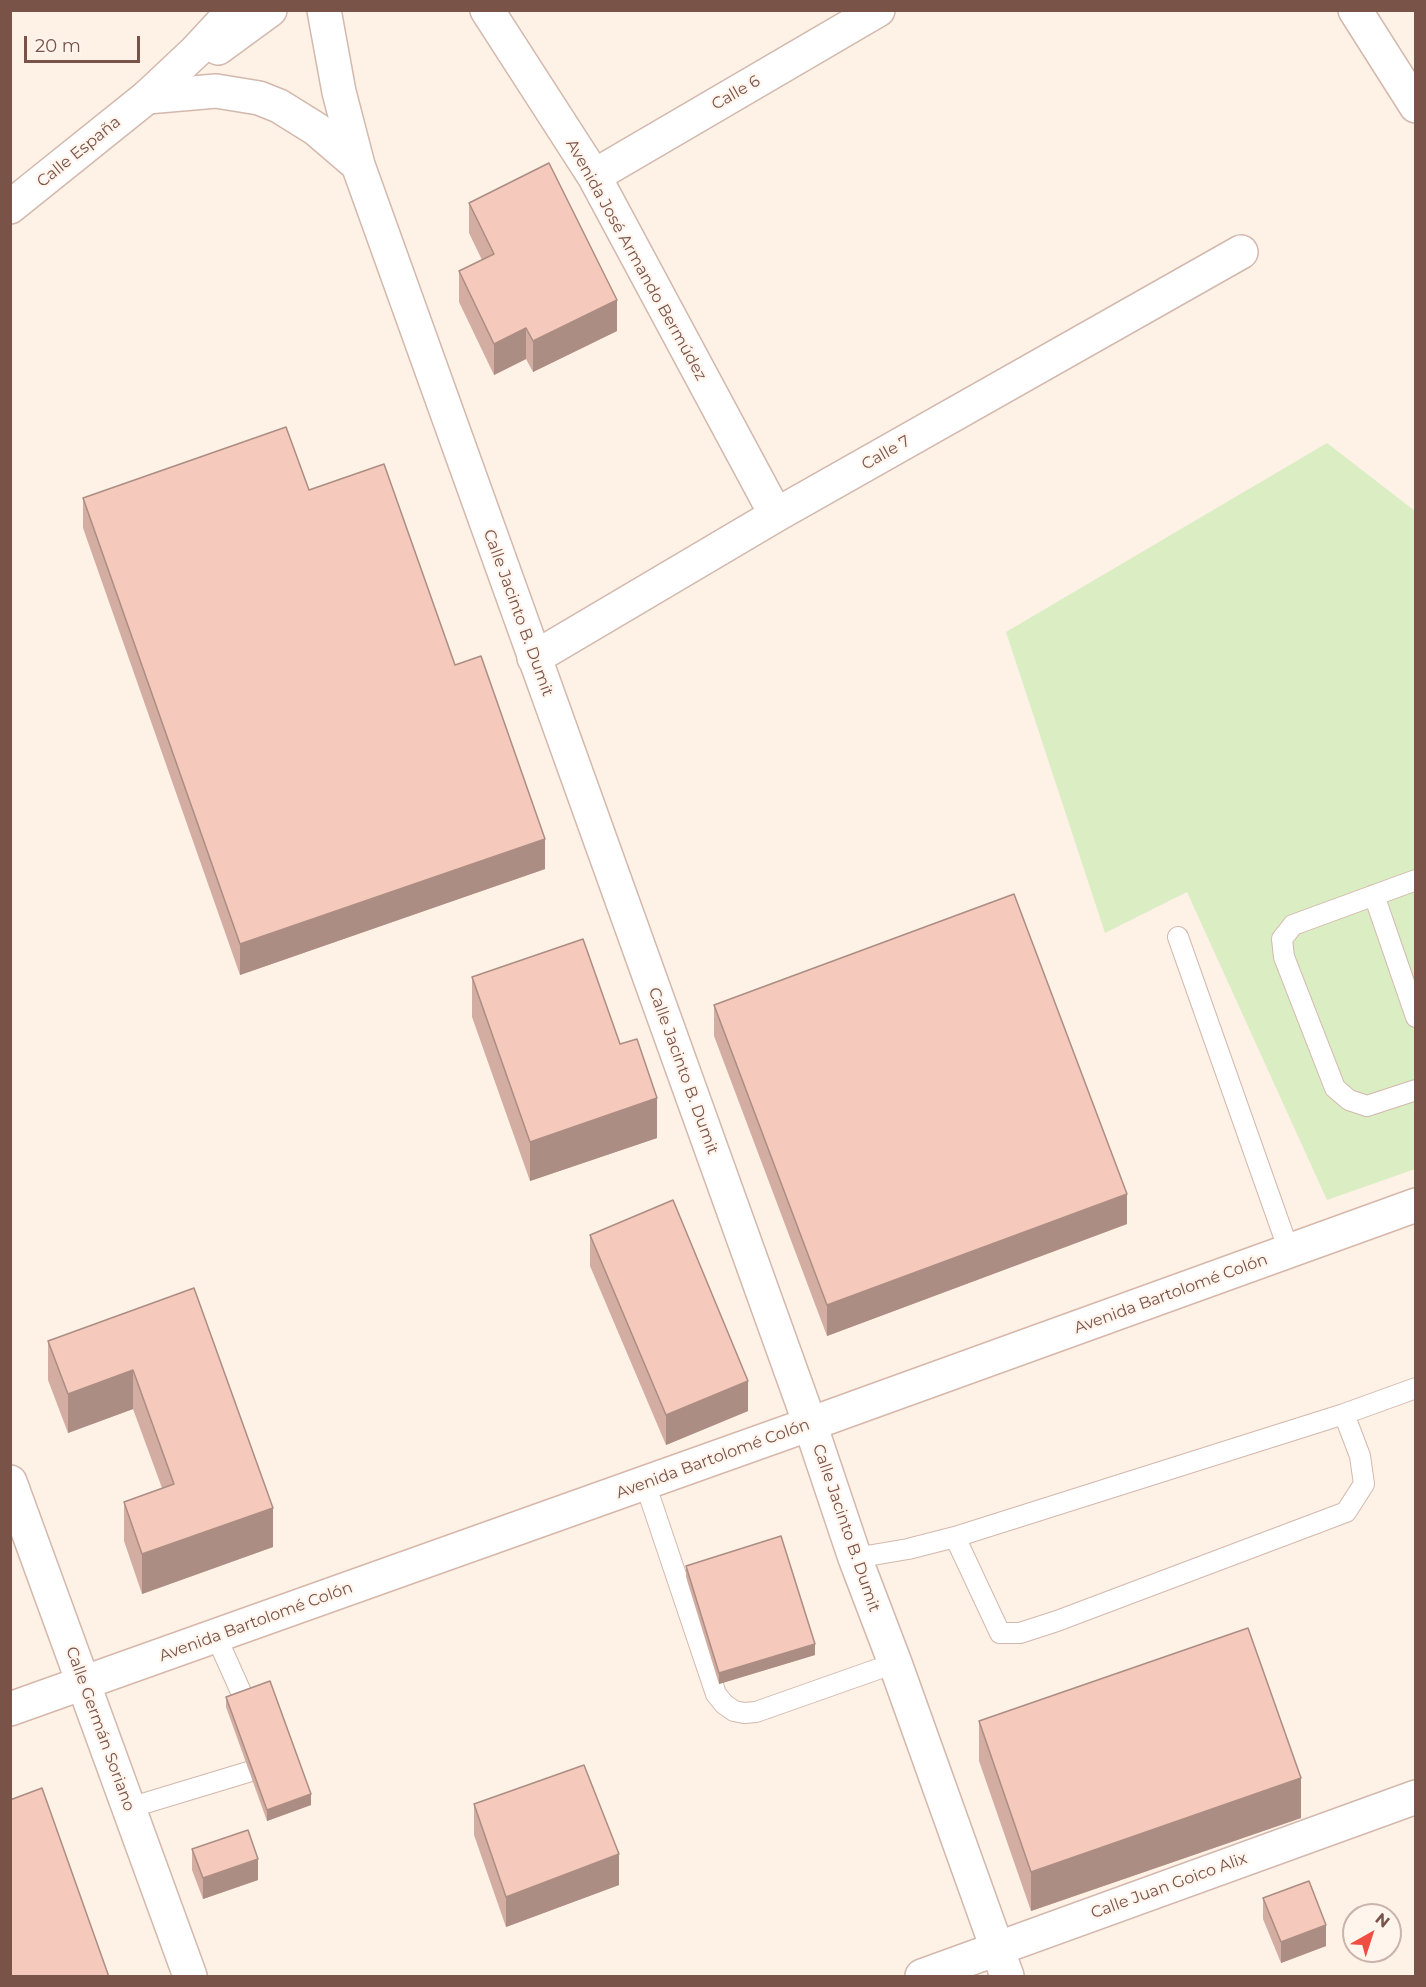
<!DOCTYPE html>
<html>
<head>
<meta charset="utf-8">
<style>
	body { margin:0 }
	#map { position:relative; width:1426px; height:1987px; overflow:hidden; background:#fef1e6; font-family:Montserrat,sans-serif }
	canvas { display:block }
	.frame { position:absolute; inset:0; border:12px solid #795248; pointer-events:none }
	.north { position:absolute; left:1342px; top:1903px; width:60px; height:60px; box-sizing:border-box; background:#fff5ed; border:2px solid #c9b4ab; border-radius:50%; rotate:39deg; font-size:16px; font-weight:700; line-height:24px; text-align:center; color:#795248 }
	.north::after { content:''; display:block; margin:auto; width:21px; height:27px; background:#f04e42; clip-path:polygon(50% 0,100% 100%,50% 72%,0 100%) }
	.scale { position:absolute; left:24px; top:36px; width:116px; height:27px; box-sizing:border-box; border:3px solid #795248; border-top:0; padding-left:8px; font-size:18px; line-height:21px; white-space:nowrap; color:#795248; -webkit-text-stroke:4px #fff5ed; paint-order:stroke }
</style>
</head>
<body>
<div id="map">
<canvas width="1426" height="1987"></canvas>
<div class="frame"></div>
<div class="north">N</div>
<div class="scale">20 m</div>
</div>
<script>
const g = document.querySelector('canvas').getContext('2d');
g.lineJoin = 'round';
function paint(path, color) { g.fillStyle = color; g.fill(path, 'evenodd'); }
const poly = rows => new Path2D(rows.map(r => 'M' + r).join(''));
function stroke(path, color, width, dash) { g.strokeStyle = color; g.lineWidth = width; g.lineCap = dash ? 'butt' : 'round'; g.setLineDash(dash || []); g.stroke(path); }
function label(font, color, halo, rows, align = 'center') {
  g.font = font + ' Montserrat,sans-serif'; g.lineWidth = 4.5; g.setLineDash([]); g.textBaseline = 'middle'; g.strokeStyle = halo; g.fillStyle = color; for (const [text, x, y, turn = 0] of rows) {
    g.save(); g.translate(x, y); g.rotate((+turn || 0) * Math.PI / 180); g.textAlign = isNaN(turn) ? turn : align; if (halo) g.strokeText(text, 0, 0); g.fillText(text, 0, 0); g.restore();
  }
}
const green = poly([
	[1327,443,1415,511,1415,1169,1327,1200,1187,892,1105,933,1006,632]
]);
const service = poly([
	[1416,880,1293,925,1282,939,1284,957,1335,1088,1349,1100,1367,1106,1416,1090],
	[1374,895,1416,1017],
	[1178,937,1289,1251],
	[645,1483,716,1694,724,1704,734,1711,744,1713,756,1712,895,1663],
	[955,1537,1000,1633,1020,1633,1057,1621,1346,1512,1364,1484,1360,1456,1344,1414],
	[855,1558,908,1549,955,1537,1344,1414,1416,1388],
	[216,1636,245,1701],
	[129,1808,248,1772]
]);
const minor = poly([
	[487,10,594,176,776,515],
	[1355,10,1416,106],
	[218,48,270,10],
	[594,176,878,10],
	[10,207,147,97,196,51,234,10],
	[534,658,776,515,1241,252],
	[10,1482,190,1976],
	[922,1976,1416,1797]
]);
const tertiary = poly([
	[324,10,339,92,358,165,810,1424,855,1558,895,1663,1007,1976],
	[147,97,216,91,259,98,279,106,316,129,358,165]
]);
const secondary = poly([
	[10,1709,810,1424,1416,1205]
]);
const wall = poly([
	[469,203,617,331,533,372,526,359,494,375,459,302,459,271,482,260,469,233],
	[309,490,455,665,545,869,240,975,83,528,83,498],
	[472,977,620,1044,657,1138,530,1181,472,1017],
	[714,1005,1127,1224,827,1336,714,1036],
	[590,1235,748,1411,666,1445,590,1266],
	[194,1288,273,1547,142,1594,124,1541,124,1502,162,1488,133,1409,68,1433,48,1380,48,1341],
	[686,1566,815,1655,719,1684,686,1577],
	[226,1697,311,1805,267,1821,226,1707],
	[979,1721,1301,1818,1031,1911,979,1761],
	[474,1804,619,1885,506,1927,474,1835],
	[192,1849,258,1880,203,1899,192,1870],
	[1263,1898,1326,1946,1281,1963,1263,1919]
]);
const shadedWall = poly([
	[617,300,617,331,533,372,533,341],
	[526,328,526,359,494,375,494,344],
	[545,839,545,869,240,975,240,944],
	[657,1098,657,1138,530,1181,530,1142],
	[1127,1194,1127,1224,827,1336,827,1305],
	[133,1370,133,1409,68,1433,68,1394],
	[748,1381,748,1411,666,1445,666,1415],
	[273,1508,273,1547,142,1594,142,1554],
	[815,1644,815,1655,719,1684,719,1673],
	[1301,1778,1301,1818,1031,1911,1031,1872],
	[311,1794,311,1805,267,1821,267,1810],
	[619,1854,619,1885,506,1927,506,1897],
	[258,1859,258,1880,203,1899,203,1878],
	[1326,1925,1326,1946,1281,1963,1281,1942]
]);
const building = poly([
	[549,163,617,300,533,341,526,328,494,344,459,271,494,254,469,203,549,163],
	[286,427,309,490,384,464,455,665,481,656,545,839,240,944,83,498,286,427],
	[1014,894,1127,1194,827,1305,714,1005,1014,894],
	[583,939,620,1044,637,1039,657,1098,530,1142,472,977,583,939],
	[673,1200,748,1381,666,1415,590,1235,673,1200],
	[194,1288,273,1508,142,1554,124,1502,174,1484,133,1370,68,1394,48,1341,194,1288],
	[781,1536,815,1644,719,1673,686,1566,781,1536],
	[1248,1628,1301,1778,1031,1872,979,1721,1248,1628],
	[270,1681,311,1794,267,1810,226,1697,270,1681],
	[584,1765,619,1854,506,1897,474,1804,584,1765],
	[42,1788,109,1977,10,1977,10,1800,42,1788],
	[248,1830,258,1859,203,1878,192,1849,248,1830],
	[1309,1881,1326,1925,1281,1942,1263,1898,1309,1881]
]);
const streetNames = [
	["Calle 6",736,93,-30],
	["Calle España",79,152,-39],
	["Avenida José Armando Bermúdez",636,260,61],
	["Calle 7",886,453,-30],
	["Calle Jacinto B. Dumit",518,613,70],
	["Calle Jacinto B. Dumit",683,1071,70],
	["Avenida Bartolomé Colón",1171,1294,-20],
	["Avenida Bartolomé Colón",713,1459,-20],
	["Calle Jacinto B. Dumit",846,1528,71],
	["Avenida Bartolomé Colón",256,1622,-20],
	["Calle Germán Soriano",100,1729,70],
	["Calle Juan Goico Alix",1169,1886,-20]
];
paint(green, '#daedc3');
stroke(service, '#d3b8ad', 22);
stroke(minor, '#d3b8ad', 36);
stroke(tertiary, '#d3b8ad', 36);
stroke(secondary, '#d6b7aa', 36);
stroke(service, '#fff', 20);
stroke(minor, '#fff', 33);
stroke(tertiary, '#fff', 33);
stroke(secondary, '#fff', 33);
paint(wall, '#d3ada1');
paint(shadedWall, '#ac8d83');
paint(building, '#f5c9bb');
stroke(building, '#ac8d83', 1.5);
label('16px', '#795248', '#fff5ed', streetNames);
</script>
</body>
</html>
